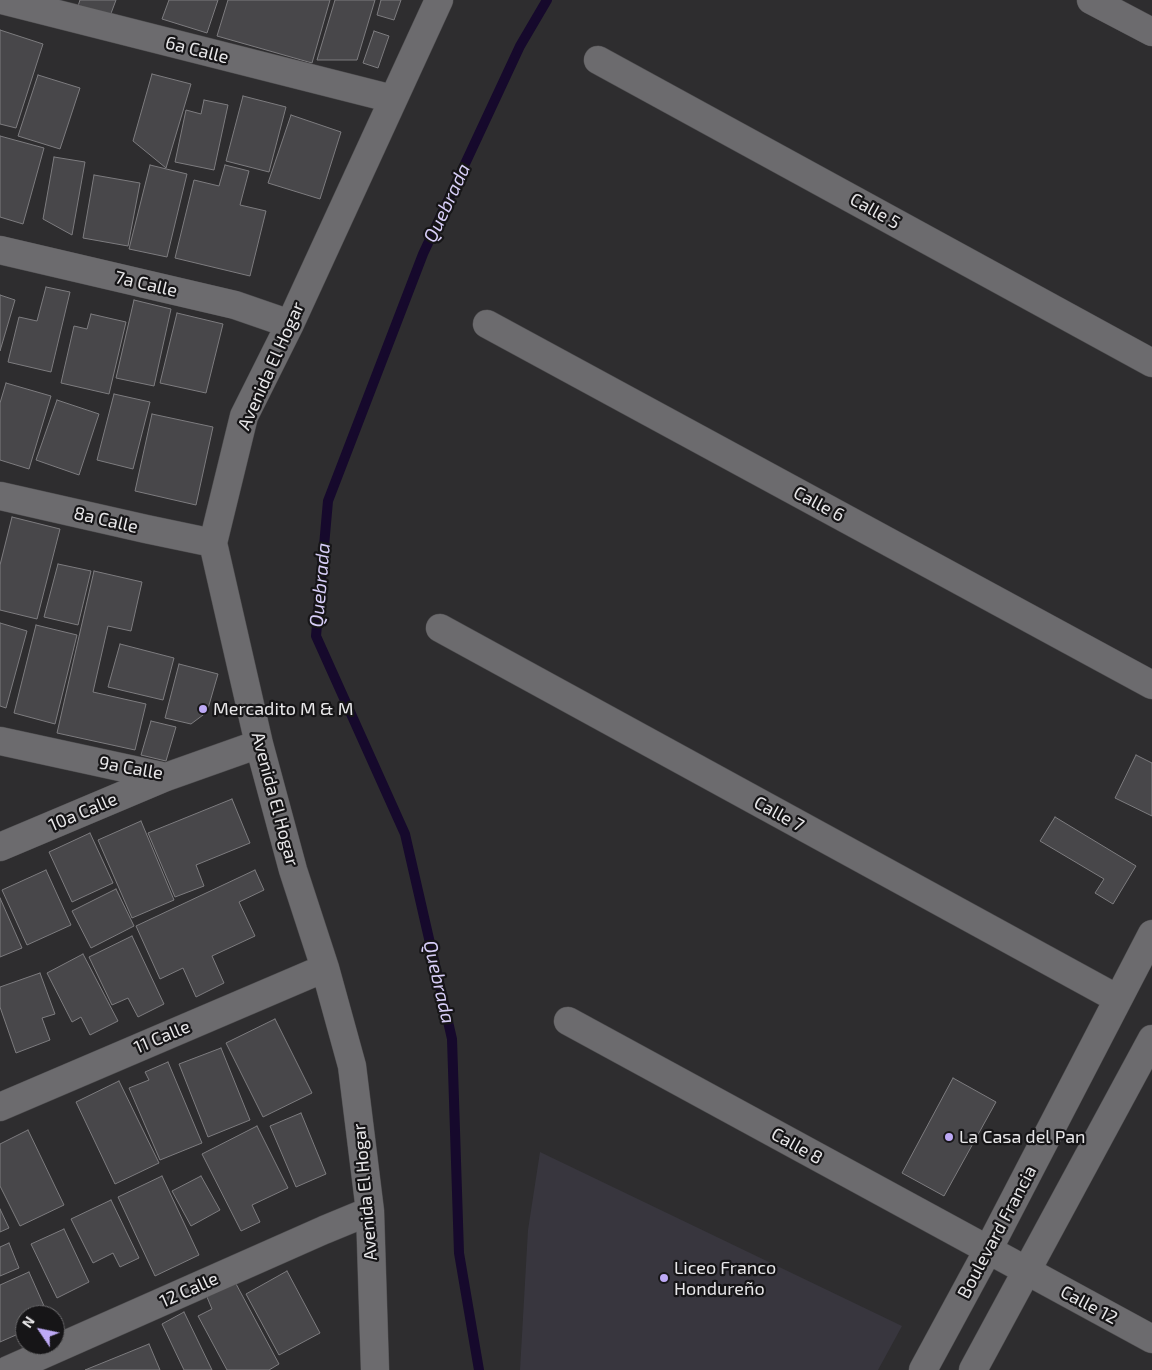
<!DOCTYPE html>
<html>
<head>
<meta charset="utf-8">
<style>
	body { margin:0 }
	#map { position:relative; width:1152px; height:1370px; overflow:hidden; background:#2e2d2f; font-family:"Exo 2",sans-serif }
	canvas { display:block }
	.north { position:absolute; left:15px; top:1305px; width:50px; height:50px; box-sizing:border-box; background:#161517; border:1px solid #6a696b; border-radius:50%; rotate:304deg; font-size:14px; font-weight:700; line-height:20px; text-align:center; color:#e8e7e9 }
	.north::after { content:''; display:block; margin:auto; width:18px; height:22px; background:#bda9f5; clip-path:polygon(50% 0,100% 100%,50% 72%,0 100%) }
</style>
</head>
<body>
<div id="map">
<canvas width="1152" height="1370"></canvas>
<div class="north">N</div>
</div>
<script>
const g = document.querySelector('canvas').getContext('2d');
g.lineJoin = 'round';
function paint(path, color) { g.fillStyle = color; g.fill(path, 'evenodd'); }
const poly = rows => new Path2D(rows.map(r => 'M' + r).join(''));
function stroke(path, color, width, dash) { g.strokeStyle = color; g.lineWidth = width; g.lineCap = dash ? 'butt' : 'round'; g.setLineDash(dash || []); g.stroke(path); }
function label(font, color, halo, rows, align = 'center') {
  g.font = font + ' "Exo 2",sans-serif'; g.lineWidth = 4.5; g.setLineDash([]); g.textBaseline = 'middle'; g.strokeStyle = halo; g.fillStyle = color; for (const [text, x, y, turn = 0] of rows) {
    g.save(); g.translate(x, y); g.rotate((+turn || 0) * Math.PI / 180); g.textAlign = isNaN(turn) ? turn : align; if (halo) g.strokeText(text, 0, 0); g.fillText(text, 0, 0); g.restore();
  }
}
const built = poly([
	[540,1152,902,1326,878,1370,520,1370,528,1230]
]);
const stream = poly([
	[479,1370,459,1253,452,1039,405,834,316,636,328,501,423,254,520,46,547,0]
]);
const building = poly([
	[80,0,116,0,110,16,78,6,80,0],
	[169,0,218,0,207,33,162,19,169,0],
	[228,0,330,0,312,63,217,36,228,0],
	[335,0,375,0,357,60,317,60,335,0],
	[381,0,401,0,394,20,377,15,381,0],
	[0,30,43,44,16,128,0,124,0,30],
	[374,31,389,36,378,68,363,63,374,31],
	[152,74,191,84,166,168,133,141,152,74],
	[38,75,80,88,60,149,18,136,38,75],
	[243,96,286,107,269,172,226,161,243,96],
	[204,100,228,105,214,170,175,162,186,110,201,114,204,100],
	[291,115,341,132,320,199,268,183,291,115],
	[0,136,44,148,23,224,0,217,0,136],
	[54,157,85,162,72,235,43,219,54,157],
	[150,165,187,174,167,257,129,249,150,165],
	[225,165,249,171,240,205,266,211,250,276,175,258,194,180,219,186,225,165],
	[94,175,140,183,128,246,83,238,94,175],
	[46,287,70,292,51,372,8,362,19,317,37,321,46,287],
	[0,295,15,300,0,351,0,295],
	[134,300,171,309,154,386,116,378,134,300],
	[177,313,223,324,206,393,160,383,177,313],
	[91,314,126,322,109,394,61,383,74,326,87,329,91,314],
	[6,383,51,396,29,469,0,460,0,403,6,383],
	[114,394,150,402,133,469,97,460,114,394],
	[57,400,99,414,79,475,36,460,57,400],
	[152,414,213,427,196,505,135,491,152,414],
	[12,517,60,529,37,619,0,610,0,565,12,517],
	[58,564,91,571,78,625,44,617,58,564],
	[94,571,142,582,131,631,108,626,93,692,146,704,135,750,57,733,94,571],
	[0,623,27,631,6,708,0,706,0,623],
	[36,625,77,635,55,724,14,713,36,625],
	[120,644,174,658,163,700,108,687,120,644],
	[179,664,218,674,207,712,191,724,165,718,179,664],
	[151,721,176,727,166,761,141,755,151,721],
	[1136,755,1152,763,1152,816,1115,798,1136,755],
	[232,799,250,843,196,865,204,886,175,897,148,833,232,799],
	[1055,817,1136,866,1113,904,1095,893,1104,879,1040,841,1055,817],
	[141,821,174,900,132,918,98,840,141,821],
	[90,833,113,883,72,902,49,852,90,833],
	[46,870,71,925,27,945,2,890,46,870],
	[255,870,264,890,239,902,255,936,212,956,224,983,196,997,183,968,160,979,136,926,255,870],
	[116,889,134,926,91,948,72,911,116,889],
	[0,898,22,948,0,957,0,898],
	[132,936,164,1004,138,1017,128,998,112,1005,89,957,132,936],
	[83,954,118,1021,90,1035,81,1017,72,1022,47,973,83,954],
	[40,973,55,1014,42,1018,50,1040,16,1053,0,1007,0,987,40,973],
	[275,1019,312,1093,263,1117,226,1043,275,1019],
	[221,1048,250,1120,208,1137,179,1064,221,1048],
	[168,1062,202,1143,160,1160,129,1088,149,1080,145,1072,168,1062],
	[953,1078,996,1102,944,1196,902,1173,953,1078],
	[119,1081,159,1163,115,1184,76,1102,119,1081],
	[301,1113,326,1174,296,1187,270,1126,301,1113],
	[257,1126,288,1188,252,1205,260,1222,241,1231,202,1154,257,1126],
	[28,1130,64,1205,20,1226,0,1186,0,1144,28,1130],
	[162,1176,199,1255,155,1276,118,1197,162,1176],
	[201,1176,220,1210,191,1226,172,1191,201,1176],
	[111,1200,139,1258,120,1267,113,1253,93,1263,71,1219,111,1200],
	[0,1209,9,1228,0,1232,0,1209],
	[64,1229,89,1282,57,1298,31,1244,64,1229],
	[9,1243,19,1268,0,1276,0,1247,9,1243],
	[287,1271,320,1333,279,1355,246,1294,287,1271],
	[29,1272,48,1315,25,1315,25,1331,0,1342,0,1285,29,1272],
	[235,1282,279,1364,269,1370,227,1370,198,1316,212,1309,207,1297,235,1282],
	[184,1312,212,1370,184,1370,162,1324,184,1312],
	[149,1344,160,1370,85,1370,149,1344]
]);
const minor = poly([
	[2,0,393,99],
	[1091,0,1152,32],
	[598,60,1152,363],
	[0,250,235,305,290,324],
	[487,324,1152,685],
	[0,496,146,529,213,543],
	[440,628,1118,999],
	[0,741,166,777,259,744],
	[0,847,166,777],
	[568,1021,1152,1339],
	[0,1107,325,968],
	[8,1370,324,1230,370,1211],
	[375,1370,370,1211,352,1066,325,968,293,870,259,744,213,543,244,416,290,324,439,0],
	[923,1370,988,1250,1152,934],
	[973,1370,1152,1039]
]);
const markers = [
	[203,709,5,"#bda9f5"],
	[949,1137,5,"#bda9f5"],
	[664,1278,5,"#bda9f5"]
];
const streetNames = [
	["6a Calle",197,50,14],
	["Calle 5",875,211,29],
	["7a Calle",146,284,13],
	["Avenida El Hogar",271,366,-66],
	["Calle 6",819,504,28],
	["8a Calle",106,520,13],
	["9a Calle",131,768,10],
	["Avenida El Hogar",275,799,75],
	["10a Calle",83,812,-23],
	["Calle 7",779,814,29],
	["11 Calle",162,1037,-23],
	["Calle 8",797,1146,29],
	["Avenida El Hogar",365,1192,-95],
	["Boulevard Francia",997,1232,-62],
	["12 Calle",189,1290,-24],
	["Calle 12",1089,1305,28]
];
const poiNames = [
	["Mercadito M & M",213,709],
	["La Casa del Pan",959,1137],
	["Liceo Franco",674,1268],
	["Hondureño",674,1289]
];
const waterNames = [
	["Quebrada",447,203,-65],
	["Quebrada",320,585,-85],
	["Quebrada",439,982,77]
];
paint(built, '#38363e');
stroke(stream, '#16092c', 10);
paint(building, '#48474a');
stroke(building, '#7d7c7f', 1);
stroke(minor, '#4d4c4e', 29);
stroke(minor, '#6c6b6e', 28);
for (const [x, y, r, color] of markers) { const dot = new Path2D(); dot.arc(x, y, r, 0, 2 * Math.PI); g.fillStyle = color; g.fill(dot); stroke(dot, '#161517', 2); }
label('18px', '#e8e7e9', '#161517', streetNames);
label('18px', '#e8e7e9', '#161517', poiNames, 'left');
label('italic 19px', '#d8cef8', '#161517', waterNames);
</script>
</body>
</html>
